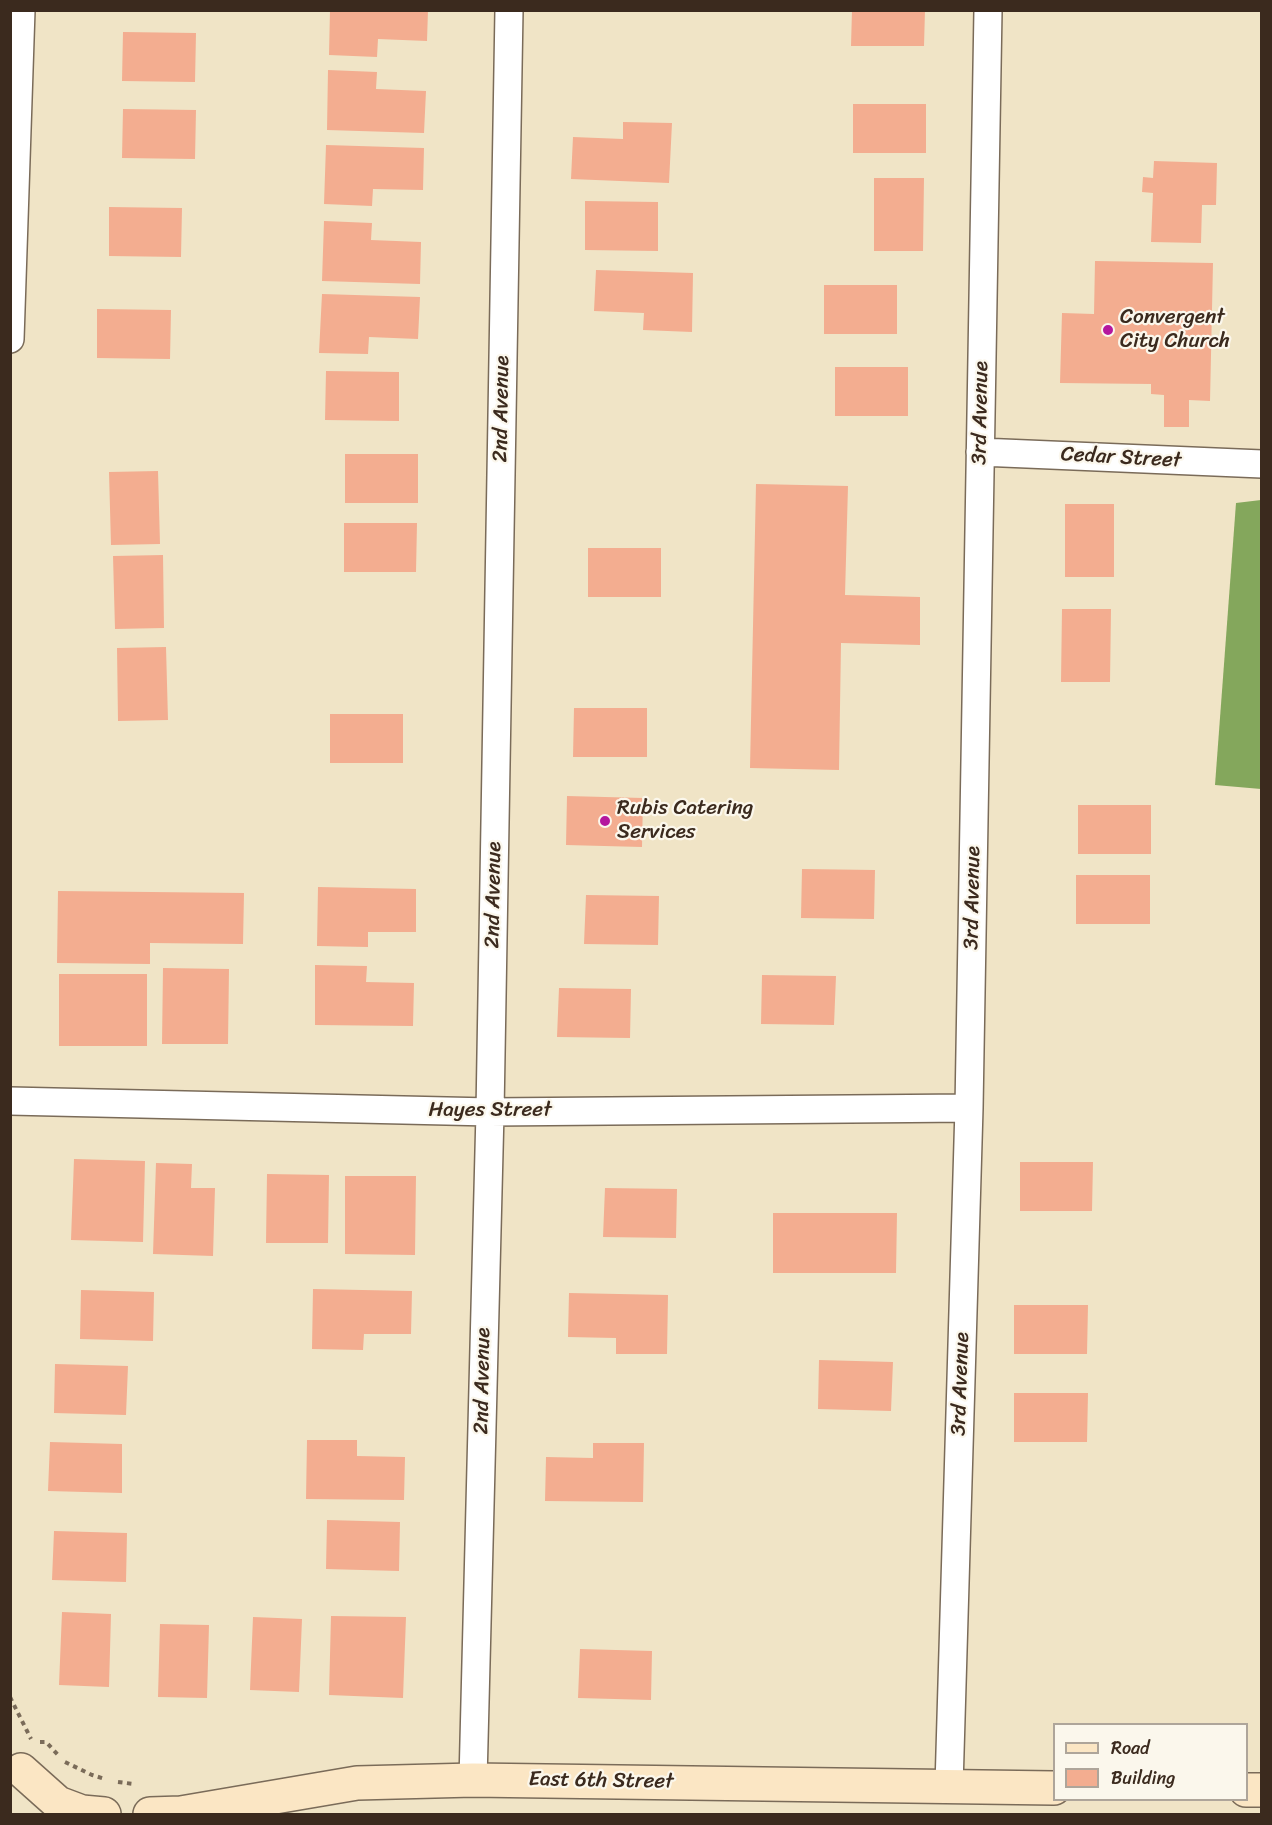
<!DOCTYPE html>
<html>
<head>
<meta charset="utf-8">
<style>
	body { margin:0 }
	#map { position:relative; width:1272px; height:1825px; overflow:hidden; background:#f0e4c6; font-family:Sriracha,sans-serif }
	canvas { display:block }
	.frame { position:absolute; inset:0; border:12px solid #3b2a1e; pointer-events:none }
	.legend { position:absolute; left:1053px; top:1723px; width:195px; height:78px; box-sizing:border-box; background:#fbf7ec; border:2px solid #aea59a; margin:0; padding:8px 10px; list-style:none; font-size:18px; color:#3b2a1e }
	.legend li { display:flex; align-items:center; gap:12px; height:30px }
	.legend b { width:30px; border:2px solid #aea59a }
</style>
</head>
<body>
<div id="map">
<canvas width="1272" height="1825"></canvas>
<div class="frame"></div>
<ul class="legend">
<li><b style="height:8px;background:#fbe6c4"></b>Road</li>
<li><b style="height:16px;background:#f3ad90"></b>Building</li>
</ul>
</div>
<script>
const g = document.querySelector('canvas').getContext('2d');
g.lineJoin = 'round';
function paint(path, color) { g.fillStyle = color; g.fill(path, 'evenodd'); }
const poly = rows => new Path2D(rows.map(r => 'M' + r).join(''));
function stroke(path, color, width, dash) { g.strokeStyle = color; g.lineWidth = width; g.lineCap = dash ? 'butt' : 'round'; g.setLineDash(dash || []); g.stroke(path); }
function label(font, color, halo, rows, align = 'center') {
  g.font = font + ' Sriracha,sans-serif'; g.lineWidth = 4.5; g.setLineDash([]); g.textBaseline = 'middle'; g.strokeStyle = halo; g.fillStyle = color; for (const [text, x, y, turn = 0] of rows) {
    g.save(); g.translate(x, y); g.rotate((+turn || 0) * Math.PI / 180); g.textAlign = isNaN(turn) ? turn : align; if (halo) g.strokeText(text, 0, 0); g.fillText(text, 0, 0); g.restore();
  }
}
const forest = poly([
	[1261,500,1262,500,1261,789,1215,785,1236,503]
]);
const building = poly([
	[330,10,428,10,427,41,378,39,377,57,329,55],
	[852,10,925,10,924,46,851,46],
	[123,32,196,33,195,82,122,81],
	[328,70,377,72,376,89,426,91,424,133,327,130],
	[853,104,926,104,926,153,853,153],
	[123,109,196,110,195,159,122,158],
	[623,122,672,123,669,183,571,179,573,137,623,139],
	[326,145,424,148,423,190,373,189,372,206,324,204],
	[1154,161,1217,163,1216,205,1202,205,1201,243,1151,242,1153,193,1142,192,1143,177,1153,178],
	[874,178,924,178,923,251,874,251],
	[585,201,658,202,658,251,585,250],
	[109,207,182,208,181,257,109,256],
	[324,221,372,223,371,240,421,242,420,284,322,281],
	[1095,261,1213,263,1210,401,1189,400,1189,427,1164,427,1164,395,1151,394,1151,384,1060,383,1062,313,1094,314],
	[596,270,693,273,692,332,643,330,644,313,594,311],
	[824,285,897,285,897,334,824,334],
	[322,294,420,297,418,339,369,337,368,354,319,353],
	[97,309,171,310,170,359,97,358],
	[835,367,908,367,908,416,835,416],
	[326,371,399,372,399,421,325,420],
	[345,454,418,454,418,503,345,503],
	[158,471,160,544,111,545,109,472],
	[756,484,848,486,845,595,920,597,920,645,841,643,839,770,750,768],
	[1065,504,1114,504,1114,577,1065,577],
	[344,523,417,523,416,572,344,572],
	[588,548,661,548,661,597,588,597],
	[163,555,164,628,115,629,113,556],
	[1062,609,1111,609,1110,682,1061,682],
	[166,647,168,720,118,721,117,648],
	[574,708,647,708,647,757,573,757],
	[330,714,403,714,403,763,330,763],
	[567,796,643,798,642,847,566,845],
	[1078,805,1151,805,1151,854,1078,854],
	[802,869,875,870,874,919,801,918],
	[1076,875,1150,875,1150,924,1076,924],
	[318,887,416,889,416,932,368,932,368,947,317,946],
	[58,891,244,893,243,944,150,943,150,964,57,963],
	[586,895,659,896,658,945,584,944],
	[315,965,367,966,366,982,414,983,413,1026,315,1025],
	[163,968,229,969,228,1044,162,1044],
	[59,974,147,974,147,1046,59,1046],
	[762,975,836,976,834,1025,761,1024],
	[559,988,631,989,630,1038,557,1037],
	[74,1159,145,1161,143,1242,71,1240],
	[1020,1162,1093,1162,1092,1211,1020,1211],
	[156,1163,192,1164,191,1188,215,1188,213,1256,153,1254],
	[267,1174,329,1175,328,1243,266,1243],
	[345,1176,416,1176,415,1255,345,1254],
	[605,1188,677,1189,676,1238,603,1237],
	[773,1213,897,1213,896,1273,773,1273],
	[313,1289,412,1291,411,1334,364,1334,363,1350,312,1349],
	[81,1290,154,1292,153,1341,80,1339],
	[569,1293,668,1295,667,1354,616,1354,616,1338,568,1337],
	[1014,1305,1088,1305,1087,1354,1014,1354],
	[819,1360,893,1362,891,1411,818,1409],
	[55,1364,128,1366,126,1415,54,1413],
	[1014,1393,1088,1393,1087,1442,1014,1442],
	[307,1440,357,1440,357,1456,405,1457,404,1500,306,1499],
	[50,1442,122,1444,122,1493,48,1491],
	[593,1443,644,1443,643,1502,545,1501,546,1457,593,1458],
	[327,1520,400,1522,399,1571,326,1569],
	[54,1531,127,1533,126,1582,52,1580],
	[62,1612,111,1614,109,1687,59,1685],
	[331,1616,406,1617,403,1698,329,1695],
	[253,1617,302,1619,299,1692,250,1690],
	[160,1624,209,1625,207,1698,158,1697],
	[580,1649,652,1651,651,1700,578,1698]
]);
const path = poly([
	[10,1697,31,1739],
	[40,1742,46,1742,60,1757],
	[65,1762,92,1775,105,1779],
	[118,1782,134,1784]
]);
const street = poly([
	[10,339,21,10],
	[980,452,1262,464],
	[10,1101,490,1112,969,1108],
	[473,1780,490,1112,509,10],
	[949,1786,969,1108,988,10]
]);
const secondary = poly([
	[21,1770,58,1803,82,1812,104,1814],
	[1246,1790,1262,1790],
	[150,1814,181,1813,357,1783,473,1780,1054,1788]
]);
const markers = [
	[1108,330,6,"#b5179e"],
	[605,821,6,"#b5179e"]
];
const poiNames = [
	["Convergent",1120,318],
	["City Church",1120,342],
	["Rubis Catering",617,809],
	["Services",617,833]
];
const streetNames = [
	["2nd Avenue",502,409,-89],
	["3rd Avenue",981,413,-89],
	["Cedar Street",1121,458,3],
	["2nd Avenue",494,895,-89],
	["3rd Avenue",973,898,-89],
	["Hayes Street",490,1111],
	["2nd Avenue",483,1381,-89],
	["3rd Avenue",961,1384,-88],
	["East 6th Street",601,1781,1]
];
paint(forest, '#84a75c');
paint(building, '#f3ad90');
stroke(street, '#7a6b59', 30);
stroke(secondary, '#7a6b59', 36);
stroke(path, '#7a6b59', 4, [4.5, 4.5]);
stroke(street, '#fff', 27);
stroke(secondary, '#fbe6c4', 33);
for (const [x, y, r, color] of markers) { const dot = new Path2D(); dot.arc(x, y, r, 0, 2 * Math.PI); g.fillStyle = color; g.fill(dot); stroke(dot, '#fbf7ec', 2); }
label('21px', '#3b2a1e', '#fbf7ec', poiNames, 'left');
label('21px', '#3b2a1e', '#fbf7ec', streetNames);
</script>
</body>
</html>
